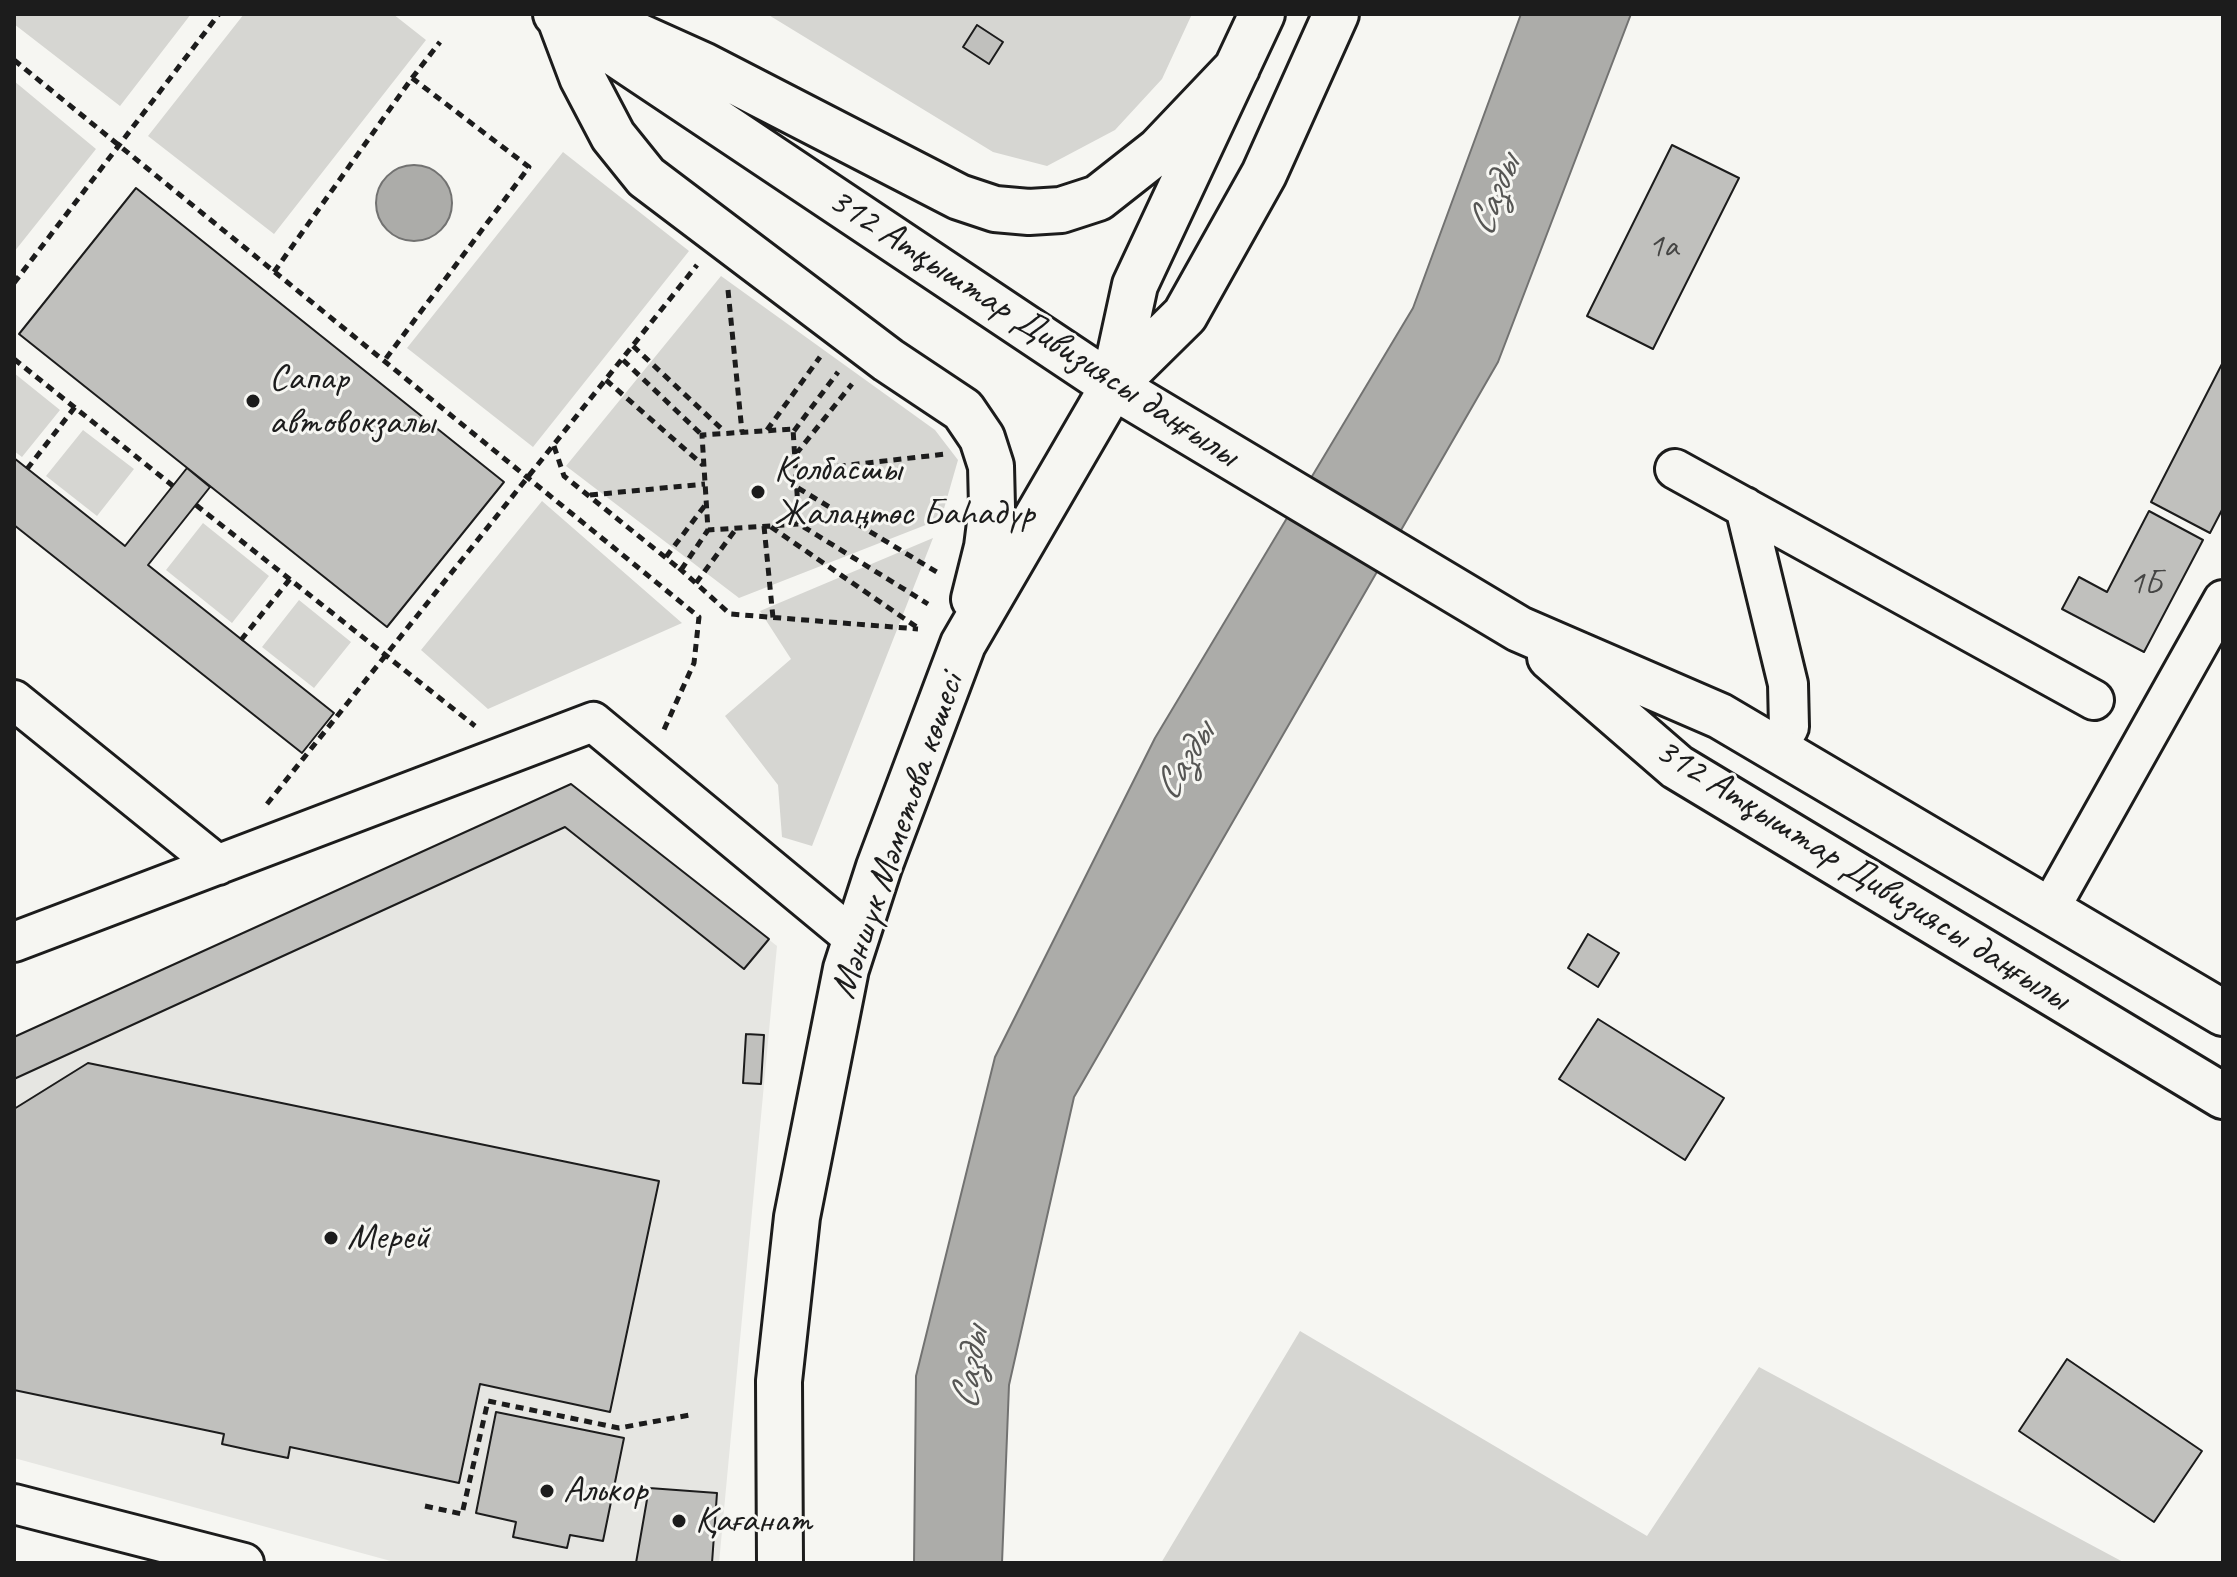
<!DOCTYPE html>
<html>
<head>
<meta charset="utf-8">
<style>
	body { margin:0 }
	#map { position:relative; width:2237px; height:1577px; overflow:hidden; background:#f6f6f2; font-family:Caveat,sans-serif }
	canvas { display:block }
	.frame { position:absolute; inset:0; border:16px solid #1c1c1c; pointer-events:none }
</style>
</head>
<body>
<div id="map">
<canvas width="2237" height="1577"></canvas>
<div class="frame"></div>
</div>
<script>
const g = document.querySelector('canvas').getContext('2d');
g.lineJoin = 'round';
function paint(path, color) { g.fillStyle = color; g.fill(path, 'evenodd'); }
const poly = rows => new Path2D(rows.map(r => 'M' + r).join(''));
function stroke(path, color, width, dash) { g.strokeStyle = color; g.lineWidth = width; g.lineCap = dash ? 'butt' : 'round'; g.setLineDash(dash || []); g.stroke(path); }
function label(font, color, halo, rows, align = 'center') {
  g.font = font + ' Caveat,sans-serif'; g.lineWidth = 6; g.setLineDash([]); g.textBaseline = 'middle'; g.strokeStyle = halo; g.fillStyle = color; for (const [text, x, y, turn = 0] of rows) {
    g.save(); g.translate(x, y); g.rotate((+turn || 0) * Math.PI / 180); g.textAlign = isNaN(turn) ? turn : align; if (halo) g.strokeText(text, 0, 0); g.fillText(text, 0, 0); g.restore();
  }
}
const built = poly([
	[571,784,777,946,719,1563,398,1563,14,1458,14,1037]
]);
const green = poly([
	[14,14,191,14,120,106,14,24],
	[244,14,393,14,426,40,274,234,148,136],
	[767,14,1192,14,1162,79,1115,130,1047,166,993,152],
	[14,81,96,149,14,252],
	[563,152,689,251,533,447,407,348],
	[721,276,935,430,958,460,941,519,739,598,566,466],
	[14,373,60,410,22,457,14,451],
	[83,430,134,469,97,516,46,476],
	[542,501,682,623,488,709,421,650],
	[203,523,269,576,232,623,166,570],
	[933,538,812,846,782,837,778,785,725,716,791,659,760,611],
	[299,600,351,642,314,688,262,647],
	[1300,1331,1647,1536,1759,1367,2125,1563,1161,1563]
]);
const water = poly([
	[1521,14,1631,14,1498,362,1074,1097,1009,1385,1002,1563,914,1563,916,1376,995,1057,1155,738,1413,308,1521,14],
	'376 203a38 38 0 1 1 76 0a38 38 0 1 1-76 0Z'
]);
const building = poly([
	[977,25,1003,42,989,64,963,47,977,25],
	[1672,145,1739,178,1653,349,1587,316,1672,145],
	[136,188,504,482,387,627,19,334,136,188],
	[2223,362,2223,508,2210,533,2151,502,2223,362],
	[14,458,125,546,187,468,210,487,148,565,334,713,302,753,14,525,14,458],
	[2149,511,2203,540,2144,652,2062,609,2079,577,2107,592,2149,511],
	[571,784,769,939,744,969,565,827,14,1079,14,1037,571,784],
	[1588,934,1619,953,1598,987,1568,968,1588,934],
	[1598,1019,1724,1098,1685,1160,1559,1079,1598,1019],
	[746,1034,764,1035,761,1084,743,1083,746,1034],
	[88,1063,659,1181,610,1412,480,1384,459,1483,290,1447,288,1458,254,1451,222,1444,224,1434,14,1390,14,1109,88,1063],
	[2067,1359,2202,1451,2154,1522,2019,1431,2067,1359],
	[496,1412,624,1438,603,1541,570,1535,567,1548,513,1537,516,1522,476,1513,496,1412],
	[649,1488,717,1493,712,1563,636,1563,649,1488]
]);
const path = poly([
	[14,60,699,617,694,663,662,734],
	[412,78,440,42],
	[274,272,412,78,529,167,384,361],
	[14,283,219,14],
	[728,290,742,432],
	[633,346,725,432],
	[14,359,173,486],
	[623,360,702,435],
	[606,380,703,465],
	[767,430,820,357],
	[794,431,838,372],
	[554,446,564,476,681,570,708,530],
	[796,454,852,384],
	[27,469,75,407],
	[796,471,946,454],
	[798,488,940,574],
	[590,495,705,484],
	[196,505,475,726],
	[799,524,793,429,702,435,708,530,799,524,928,604],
	[764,526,773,618],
	[771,527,918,628],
	[666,557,706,504],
	[679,568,730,614,918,629],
	[696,583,736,529],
	[241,640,290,579],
	[267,804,697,265],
	[425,1506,462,1514,488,1401,619,1428,690,1415]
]);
const minor = poly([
	[1675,469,2094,700],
	[1745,507,1788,684,1789,727,1776,749],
	[14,700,218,865],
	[2049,910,2223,600],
	[14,942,593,722,856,940],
	[14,1504,244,1563]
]);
const major = poly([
	[556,14,1113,386,1519,629,1720,716,2223,1013],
	[559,16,582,77,613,136,646,177,888,360,963,410,982,438,991,466,992,507,987,547,974,599],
	[602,27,634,34,703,65,959,197,995,209,1029,212,1061,210,1098,198,1159,150,1237,68],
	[1113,386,1135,285,1262,14],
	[1550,657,1677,767,2223,1096],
	[780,1563,779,1381,797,1217,846,969,879,867,963,644,1113,386,1185,315,1264,174,1336,14]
]);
const markers = [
	[253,401,8,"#1c1c1c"],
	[758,492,8,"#1c1c1c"],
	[331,1238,8,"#1c1c1c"],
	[547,1491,8,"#1c1c1c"],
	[679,1521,8,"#1c1c1c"]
];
const numberNames = [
	["1а",1663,247],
	["1Б",2145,584]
];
const streetNames = [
	["312 Атқыштар Дивизиясы даңғылы",1033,328,33],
	["Мәншүк Мәметова көшесі",898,836,-71],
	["312 Атқыштар Дивизиясы даңғылы",1862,875,32]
];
const poiNames = [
	["Сапар",269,379],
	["автовокзалы",269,423],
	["Қолбасшы",774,470],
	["Жалаңтөс Баһадүр",774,514],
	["Мерей",347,1238],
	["Алькор",563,1491],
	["Қағанат",695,1521]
];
const waterNames = [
	["Сазды",1495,196,-68],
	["Сазды",1185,762,-59],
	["Сазды",971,1369,-82]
];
paint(built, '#e6e6e2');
paint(green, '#d6d6d2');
paint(water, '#acaca9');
stroke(water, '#727271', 2);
paint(building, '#c0c0bd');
stroke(building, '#1c1c1c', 2);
stroke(minor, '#1c1c1c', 44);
stroke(major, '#1c1c1c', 50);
stroke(path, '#1c1c1c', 5, [8, 6]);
stroke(minor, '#f6f6f2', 38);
stroke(major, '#f6f6f2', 44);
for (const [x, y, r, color] of markers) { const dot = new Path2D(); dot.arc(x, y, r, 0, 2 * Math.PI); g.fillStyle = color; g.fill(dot); stroke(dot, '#f6f6f2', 3); }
label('34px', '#454544', null, numberNames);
label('38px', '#1c1c1c', '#f6f6f2', streetNames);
label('38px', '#1c1c1c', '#f6f6f2', poiNames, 'left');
label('italic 40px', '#565654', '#f6f6f2', waterNames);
</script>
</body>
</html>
